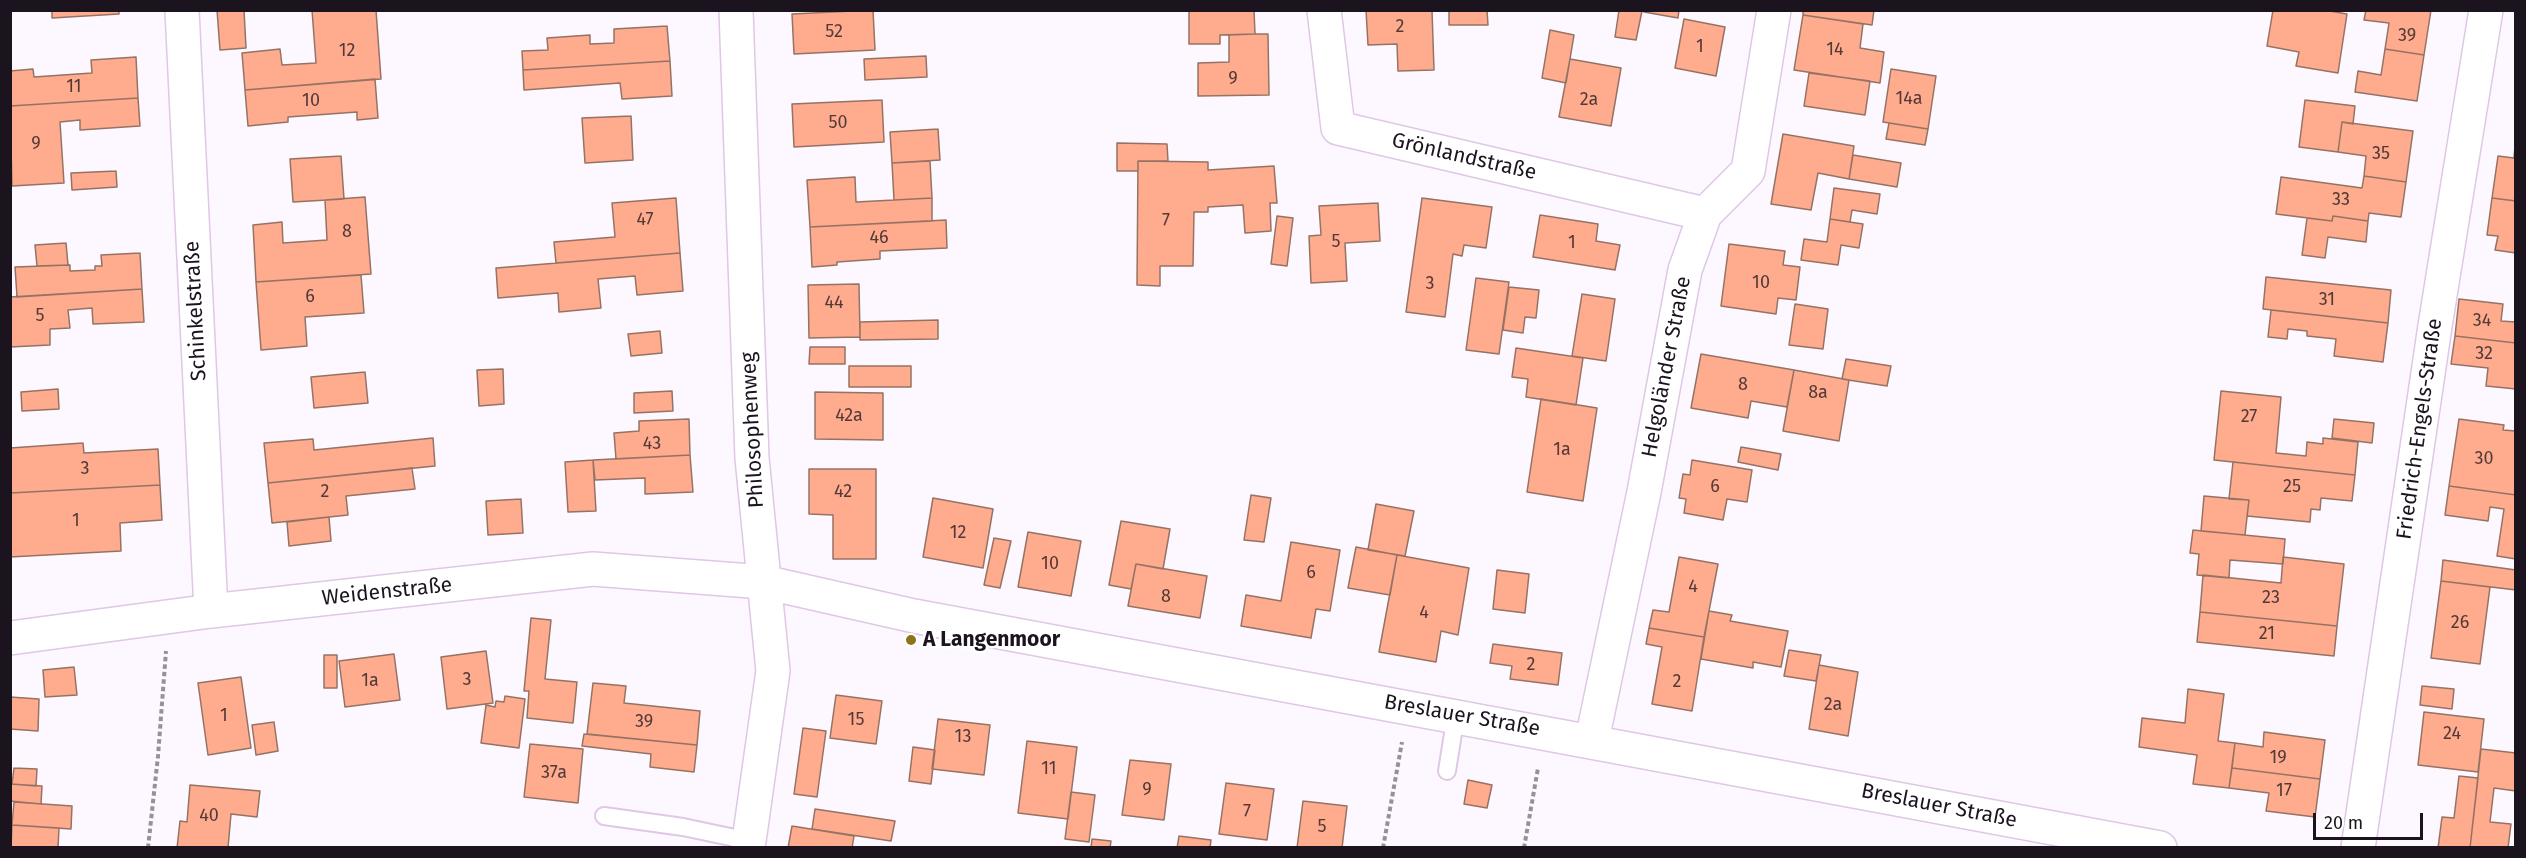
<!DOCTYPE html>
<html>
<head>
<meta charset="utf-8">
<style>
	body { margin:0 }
	#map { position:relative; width:2526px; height:858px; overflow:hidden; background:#fdf8ff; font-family:"Fira Sans",sans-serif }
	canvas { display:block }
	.frame { position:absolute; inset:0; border:12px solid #1b131d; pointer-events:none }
	.scale { position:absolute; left:2313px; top:813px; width:110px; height:27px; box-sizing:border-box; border:3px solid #1b131d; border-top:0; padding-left:8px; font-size:18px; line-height:21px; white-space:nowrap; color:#1b131d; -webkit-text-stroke:4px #fff; paint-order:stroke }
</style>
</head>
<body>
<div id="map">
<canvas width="2526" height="858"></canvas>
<div class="frame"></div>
<div class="scale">20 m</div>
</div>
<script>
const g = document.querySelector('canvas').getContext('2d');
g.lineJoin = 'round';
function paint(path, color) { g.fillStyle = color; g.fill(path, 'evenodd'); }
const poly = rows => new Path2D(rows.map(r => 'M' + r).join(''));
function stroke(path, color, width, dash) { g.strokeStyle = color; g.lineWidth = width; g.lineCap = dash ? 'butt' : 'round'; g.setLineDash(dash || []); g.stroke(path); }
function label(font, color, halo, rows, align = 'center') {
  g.font = font + ' "Fira Sans",sans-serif'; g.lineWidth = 5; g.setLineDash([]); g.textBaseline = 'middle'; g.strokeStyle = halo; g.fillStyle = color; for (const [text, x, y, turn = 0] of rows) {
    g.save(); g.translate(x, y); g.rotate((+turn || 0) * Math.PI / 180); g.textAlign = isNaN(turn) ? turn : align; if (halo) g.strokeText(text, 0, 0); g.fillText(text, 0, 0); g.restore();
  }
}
const building = poly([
	[52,10,119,10,119,14,52,18,52,10],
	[217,10,244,10,246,48,220,50,217,10],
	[312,10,376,10,381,79,245,90,242,53,280,49,282,65,316,63,312,10],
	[873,10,875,50,794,54,792,14,873,10],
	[1189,10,1254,10,1255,34,1220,35,1220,44,1189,44,1189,10],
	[1366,10,1432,10,1434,70,1398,71,1397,44,1368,45,1366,10],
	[1449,10,1487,10,1488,25,1449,25,1449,10],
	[1619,10,1642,11,1636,40,1615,37,1619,10],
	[1644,10,1679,10,1678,18,1644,12,1644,10],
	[1803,10,1874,10,1872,25,1803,15,1803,10],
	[2273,10,2324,10,2347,14,2338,73,2296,66,2299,52,2267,46,2273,10],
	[2366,10,2431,10,2424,55,2385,49,2389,23,2364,20,2366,10],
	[1803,15,1863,24,1860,48,1884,52,1880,83,1794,70,1803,15],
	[1684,19,1725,27,1716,76,1675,68,1684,19],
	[667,26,670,61,523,70,522,51,548,50,547,38,590,35,590,44,614,43,614,29,667,26],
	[1550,30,1574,35,1566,83,1542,78,1550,30],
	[1255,34,1268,34,1269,95,1198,96,1198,63,1229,62,1229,35,1255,34],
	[2385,49,2424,55,2417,101,2355,92,2358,71,2381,75,2385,49],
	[926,56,927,77,865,80,864,59,926,56],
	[136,57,138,98,10,106,10,71,33,69,34,77,92,73,91,60,136,57],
	[1570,59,1621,68,1611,126,1559,117,1570,59],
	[670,61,672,96,622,99,620,83,524,90,523,70,670,61],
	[1891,69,1936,76,1928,129,1883,122,1891,69],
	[1809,73,1870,81,1865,115,1804,106,1809,73],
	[375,79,378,118,357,120,357,112,288,117,288,122,248,126,245,90,375,79],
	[138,98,140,126,80,130,80,120,60,122,64,183,12,186,10,106,138,98],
	[882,100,884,142,794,147,792,104,882,100],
	[2305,100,2355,106,2353,124,2342,122,2338,152,2299,147,2305,100],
	[631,116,633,160,585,163,582,118,631,116],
	[2342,122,2413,131,2406,182,2364,176,2366,156,2338,152,2342,122],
	[1889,123,1928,129,1925,145,1886,139,1889,123],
	[938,129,940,160,892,163,890,132,938,129],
	[1783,134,1854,146,1849,179,1818,173,1811,210,1771,204,1783,134],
	[1117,143,1167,144,1168,161,1138,161,1138,171,1117,171,1117,143],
	[2515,146,2516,201,2492,198,2498,156,2514,158,2515,146],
	[1853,155,1901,163,1897,187,1849,179,1853,155],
	[341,156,344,199,293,202,290,159,341,156],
	[930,161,932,198,894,200,892,163,930,161],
	[1138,161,1208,162,1208,170,1274,166,1277,203,1270,203,1271,231,1245,233,1243,205,1208,207,1208,212,1194,212,1193,266,1160,266,1160,286,1137,285,1138,161],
	[116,171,117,187,72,190,71,173,116,171],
	[2364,176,2406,182,2401,217,2369,213,2368,221,2333,216,2332,221,2276,214,2281,177,2362,188,2364,176],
	[855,177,856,202,932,198,932,221,810,227,807,180,855,177],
	[1834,188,1880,194,1877,214,1852,210,1850,222,1830,219,1834,188],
	[365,197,371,274,256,282,253,225,282,222,283,243,327,240,325,200,365,197],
	[676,198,680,253,556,263,554,242,615,237,612,203,676,198],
	[1422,198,1492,207,1486,248,1464,245,1462,256,1453,254,1445,317,1406,312,1422,198],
	[2492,198,2516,201,2516,253,2495,250,2498,236,2487,235,2492,198],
	[1378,203,1380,241,1345,243,1347,281,1311,283,1309,236,1321,235,1319,206,1378,203],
	[1540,215,1598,224,1596,241,1620,245,1615,270,1533,257,1540,215],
	[1277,216,1293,218,1287,266,1271,264,1277,216],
	[2333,216,2368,221,2366,242,2328,237,2325,258,2302,255,2307,218,2332,221,2333,216],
	[1830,219,1863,224,1859,248,1841,245,1838,265,1801,260,1804,239,1827,242,1830,219],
	[946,220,947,248,880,251,880,259,837,262,837,265,812,267,810,227,946,220],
	[66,243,68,265,37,266,35,245,66,243],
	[1729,244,1785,251,1783,265,1800,267,1796,300,1778,298,1776,314,1721,306,1729,244],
	[140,253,142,289,17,297,15,267,70,265,70,271,95,270,95,266,102,266,101,255,140,253],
	[680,253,683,291,637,295,635,276,598,279,601,308,559,312,558,293,498,298,496,268,680,253],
	[361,275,364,313,305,317,307,346,261,350,256,282,361,275],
	[2266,277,2391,290,2388,323,2263,309,2266,277],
	[1476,278,1509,282,1499,354,1466,350,1476,278],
	[859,284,860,337,809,338,808,285,859,284],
	[1509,287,1539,290,1536,318,1525,317,1523,333,1503,330,1509,287],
	[142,289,144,322,93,324,92,308,68,310,70,328,50,329,50,345,10,347,10,297,142,289],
	[1582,294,1615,299,1606,361,1572,356,1582,294],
	[2459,299,2503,304,2501,321,2516,322,2516,343,2455,336,2459,299],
	[1795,304,1828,309,1823,349,1789,345,1795,304],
	[2271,310,2388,323,2383,362,2334,356,2336,339,2307,336,2307,331,2288,329,2287,339,2268,337,2271,310],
	[938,320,938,339,860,340,860,322,938,320],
	[660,331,662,353,631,356,628,334,660,331],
	[2455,336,2516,343,2516,389,2486,386,2488,368,2451,364,2455,336],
	[810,347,845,347,845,364,809,364,810,347],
	[1516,348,1583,358,1576,405,1526,397,1528,379,1512,377,1516,348],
	[1701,354,1794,370,1787,407,1751,401,1748,418,1691,408,1701,354],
	[1846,359,1891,366,1887,386,1842,379,1846,359],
	[849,366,911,366,911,387,849,387,849,366],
	[503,369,504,404,479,406,477,370,503,369],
	[1794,370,1849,380,1839,441,1783,431,1794,370],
	[365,372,368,403,314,408,311,377,365,372],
	[58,389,59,409,22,411,21,392,58,389],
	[672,391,673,411,634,413,634,393,672,391],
	[2221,391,2281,397,2276,453,2306,456,2307,442,2323,444,2323,438,2358,442,2355,475,2214,460,2221,391],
	[815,392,883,393,883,440,815,439,815,392],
	[1541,399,1597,408,1583,501,1527,492,1541,399],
	[689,419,690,455,616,459,614,433,639,431,639,421,689,419],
	[2334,419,2374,423,2372,443,2332,438,2334,419],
	[2459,419,2504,425,2503,430,2516,431,2516,495,2449,486,2459,419],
	[433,438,435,466,268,483,264,443,313,439,314,450,433,438],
	[83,443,84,453,158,449,160,485,10,493,10,448,83,443],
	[1741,447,1781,454,1778,470,1738,462,1741,447],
	[690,455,693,492,645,494,645,478,595,480,593,460,690,455],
	[593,460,596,511,568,512,565,462,593,460],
	[1692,460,1752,470,1747,502,1727,499,1723,520,1684,513,1686,499,1679,498,1683,474,1690,475,1692,460],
	[2233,462,2355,475,2352,501,2321,498,2320,510,2311,509,2310,522,2247,516,2249,500,2229,499,2233,462],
	[412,468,415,489,346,496,348,515,272,523,268,483,412,468],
	[809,469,876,469,876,559,833,559,833,515,809,514,809,469],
	[160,485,162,520,120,523,121,551,10,557,10,493,160,485],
	[2449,486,2516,495,2516,559,2497,556,2504,509,2490,507,2488,521,2445,515,2449,486],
	[1251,495,1271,498,1264,542,1244,540,1251,495],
	[2204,496,2249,500,2245,535,2201,531,2204,496],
	[933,498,993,509,983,568,923,557,933,498],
	[521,499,523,533,488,535,486,501,521,499],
	[1376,504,1414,511,1405,556,1368,550,1376,504],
	[329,517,331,541,289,546,287,522,329,517],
	[1121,521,1170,529,1163,569,1136,564,1131,589,1109,585,1121,521],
	[2193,530,2285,539,2283,564,2230,560,2229,578,2197,575,2199,554,2190,553,2193,530],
	[1028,532,1081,541,1071,596,1018,587,1028,532],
	[994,538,1011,541,1000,588,984,585,994,538],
	[1291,542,1340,550,1330,611,1316,609,1311,638,1241,626,1246,595,1281,601,1291,542],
	[1356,547,1397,555,1390,595,1348,588,1356,547],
	[1397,555,1469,568,1458,635,1441,631,1436,662,1379,652,1397,555],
	[1679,557,1718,564,1704,637,1649,628,1653,610,1669,612,1679,557],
	[2283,557,2344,564,2337,626,2200,612,2203,575,2281,583,2283,557],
	[2443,560,2516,570,2516,590,2441,581,2443,560],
	[1136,564,1207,576,1200,618,1128,606,1136,564],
	[1497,570,1529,574,1525,613,1493,609,1497,570],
	[2441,581,2490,587,2480,664,2431,658,2441,581],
	[1709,611,1732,615,1730,621,1788,631,1781,667,1753,662,1753,668,1701,659,1709,611],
	[2200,612,2337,626,2334,656,2197,642,2200,612],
	[531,618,551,620,545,679,577,682,573,723,527,718,529,691,524,691,531,618],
	[1649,628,1704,637,1692,711,1652,704,1662,647,1646,644,1649,628],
	[1493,644,1562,653,1558,685,1510,679,1512,666,1490,663,1493,644],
	[1789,650,1821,655,1816,681,1784,676,1789,650],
	[486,651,493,703,447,709,441,657,486,651],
	[394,654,400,700,345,707,339,661,394,654],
	[324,655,337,655,337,688,324,688,324,655],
	[1819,665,1858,672,1848,736,1809,729,1819,665],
	[74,667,77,695,45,697,43,670,74,667],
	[241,677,251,748,208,755,198,683,241,677],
	[593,683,626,686,624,703,700,711,697,745,587,734,593,683],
	[2422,686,2454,689,2452,709,2420,705,2422,686],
	[2188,689,2224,694,2218,741,2235,743,2229,788,2193,784,2197,755,2139,747,2142,718,2185,723,2188,689],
	[836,695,882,701,876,744,830,738,836,695],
	[505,696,525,699,519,748,481,743,486,705,495,707,496,701,504,702,505,696],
	[10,697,39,699,38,731,10,729,10,697],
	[2424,712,2484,719,2478,772,2418,765,2424,712],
	[938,719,990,725,984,775,932,769,938,719],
	[274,722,278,751,256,755,252,725,274,722],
	[803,728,826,731,817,797,794,794,803,728],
	[2264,732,2325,740,2320,779,2232,768,2235,743,2263,747,2264,732],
	[584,734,697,745,694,772,650,767,651,754,582,746,584,734],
	[1027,741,1077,747,1068,819,1018,813,1027,741],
	[530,744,583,749,578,803,524,797,530,744],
	[913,747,935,750,931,784,909,781,913,747],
	[2481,749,2516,753,2516,791,2494,788,2490,822,2511,824,2508,848,2470,848,2481,749],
	[1130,760,1171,764,1164,820,1122,815,1130,760],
	[14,768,37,769,36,786,12,784,14,768],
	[2232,768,2320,779,2315,817,2266,811,2269,793,2229,788,2232,768],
	[2459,776,2478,778,2470,848,2438,848,2442,817,2454,818,2459,776],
	[1468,780,1492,785,1487,808,1464,804,1468,780],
	[1226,783,1274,789,1267,840,1219,834,1226,783],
	[10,784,42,786,41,804,10,801,10,784],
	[190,785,260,791,257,817,231,814,228,848,177,848,180,821,187,822,190,785],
	[1071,792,1095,795,1089,842,1065,839,1071,792],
	[1303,801,1347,806,1342,848,1297,848,1303,801],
	[14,802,72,806,71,829,12,825,14,802],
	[815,809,895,821,891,841,812,829,815,809],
	[12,825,59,828,58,848,11,847,12,825],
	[792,826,854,836,852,848,788,848,792,826],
	[1179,836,1211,840,1210,848,1177,848,1179,836],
	[1092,839,1111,841,1110,848,1091,848,1092,839]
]);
const path = poly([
	[148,848,158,756,166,651],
	[1383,848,1402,742],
	[1524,848,1538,768]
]);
const lane = poly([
	[1447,771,1456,715],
	[604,816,683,827,749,841]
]);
const street = poly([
	[182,10,211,611],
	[736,10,752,458,773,671,748,848],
	[1324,10,1338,128,1705,214],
	[10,638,211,611,593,569,764,582,914,616,2160,848],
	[1592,740,1644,492,1685,270,1705,214,1748,171,1774,10],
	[2358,848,2435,326,2486,10]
]);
const markers = [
	[911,640,6,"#8a7519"]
];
const numberNames = [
	["2",1400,27],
	["52",834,32],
	["39",2407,36],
	["1",1700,47],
	["14",1835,50],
	["12",347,51],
	["9",1233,79],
	["11",74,87],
	["14a",1909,99],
	["2a",1589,100],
	["10",311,101],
	["50",838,123],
	["9",36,144],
	["35",2381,154],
	["33",2341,200],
	["47",645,220],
	["7",1166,221],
	["8",347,232],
	["46",879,238],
	["5",1336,242],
	["1",1572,243],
	["10",1761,283],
	["3",1430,284],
	["6",310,297],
	["31",2327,300],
	["44",834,303],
	["5",40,316],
	["34",2482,321],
	["32",2484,354],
	["8",1743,385],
	["8a",1818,393],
	["42a",849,416],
	["27",2249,417],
	["43",652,444],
	["1a",1562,450],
	["30",2484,459],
	["3",85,469],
	["6",1715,487],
	["25",2292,487],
	["2",325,492],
	["42",843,492],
	["1",76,521],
	["12",958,533],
	["10",1050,564],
	["6",1311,573],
	["4",1693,587],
	["8",1166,597],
	["23",2271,598],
	["4",1424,613],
	["26",2460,623],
	["21",2267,634],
	["2",1531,665],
	["3",467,680],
	["1a",370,681],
	["2",1677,682],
	["2a",1833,705],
	["1",224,716],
	["15",856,720],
	["39",644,722],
	["24",2452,734],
	["13",963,737],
	["19",2278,758],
	["11",1049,769],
	["37a",554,773],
	["9",1147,790],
	["17",2284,791],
	["7",1247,812],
	["40",209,816],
	["5",1322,827]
];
const streetNames = [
	["Grönlandstraße",1464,157,13],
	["Schinkelstraße",196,311,-93],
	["Helgoländer Straße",1667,367,-79],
	["Friedrich-Engels-Straße",2420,429,-82],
	["Philosophenweg",753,430,-93],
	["Weidenstraße",387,592,-6],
	["Breslauer Straße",1462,716,10],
	["Breslauer Straße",1939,806,11]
];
const poiNames = [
	["A Langenmoor",923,640]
];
paint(building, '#feac8d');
stroke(building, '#967265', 1.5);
stroke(lane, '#dfc7e6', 20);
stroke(street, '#dfc7e6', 36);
stroke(path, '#979099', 4, [4.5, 3]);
stroke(lane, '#fff', 16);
stroke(street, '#fff', 33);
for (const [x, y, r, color] of markers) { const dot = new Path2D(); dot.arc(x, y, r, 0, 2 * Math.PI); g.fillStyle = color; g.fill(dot); stroke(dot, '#fff', 2); }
label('18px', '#543939', null, numberNames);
label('21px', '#1b131d', '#fff', streetNames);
label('bold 21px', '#1b131d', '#fff', poiNames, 'left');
</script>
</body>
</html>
